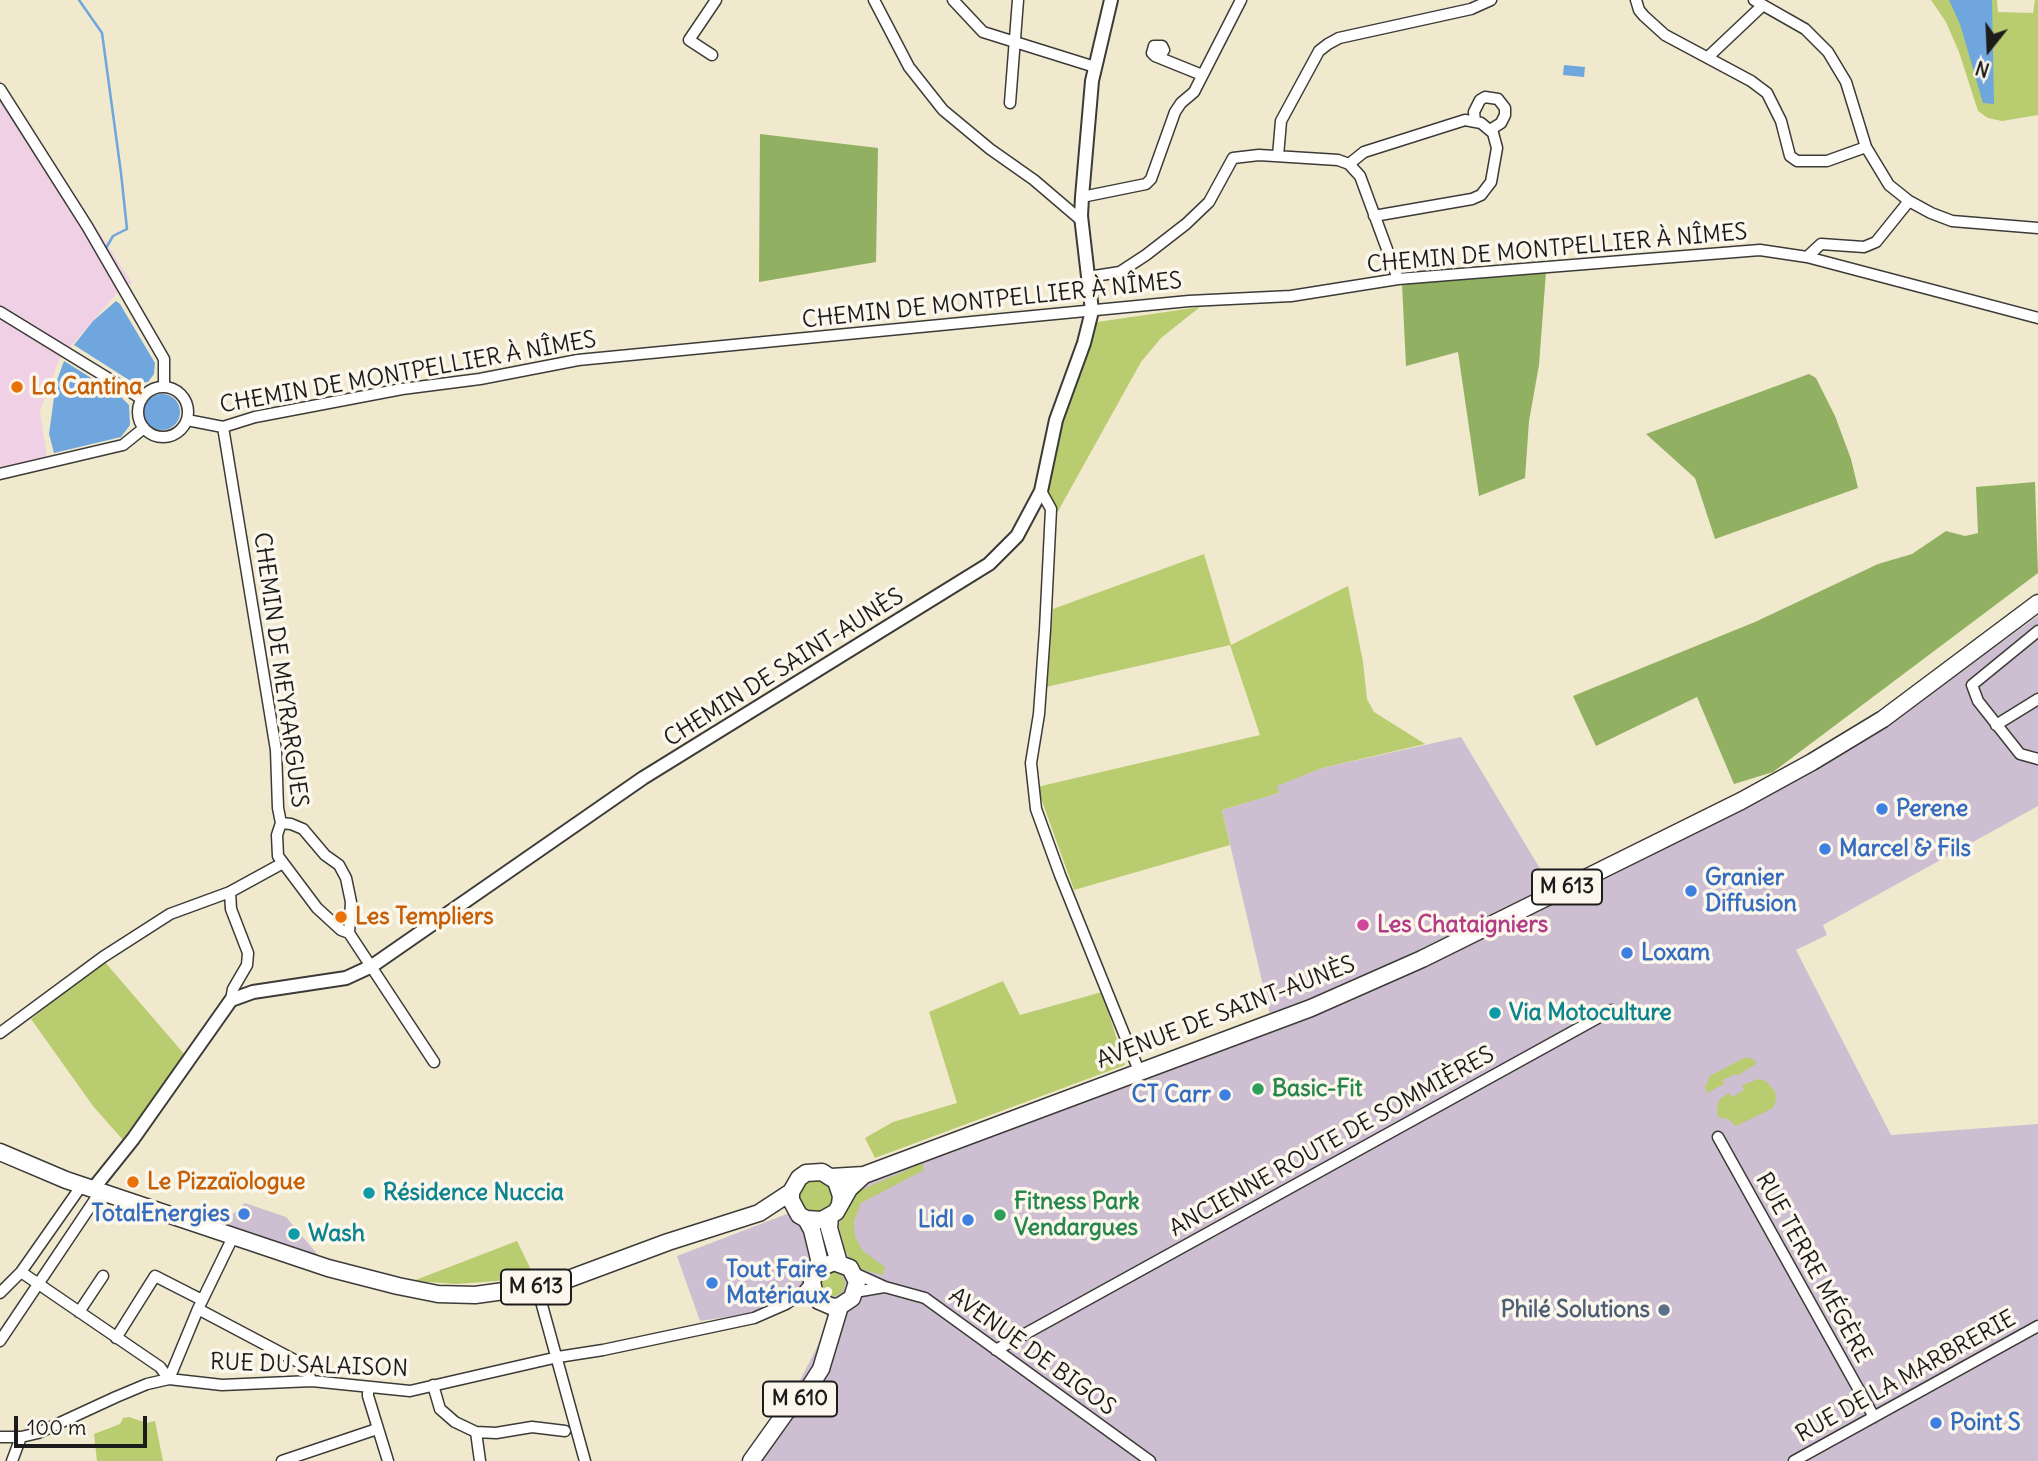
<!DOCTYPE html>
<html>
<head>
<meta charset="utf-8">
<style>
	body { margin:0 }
	#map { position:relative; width:2038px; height:1461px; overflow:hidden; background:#f0e9ce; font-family:Delius,sans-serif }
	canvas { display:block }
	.north { position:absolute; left:1954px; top:14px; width:70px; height:70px; -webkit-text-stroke:5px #fbf7ec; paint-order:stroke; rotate:198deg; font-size:19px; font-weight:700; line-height:28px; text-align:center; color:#1c1c1c }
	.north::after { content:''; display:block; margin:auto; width:24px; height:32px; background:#1c1c1c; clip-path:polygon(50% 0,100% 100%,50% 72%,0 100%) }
	.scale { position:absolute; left:14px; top:1416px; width:133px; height:32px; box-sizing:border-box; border:4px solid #1c1c1c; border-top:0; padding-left:9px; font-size:21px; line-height:24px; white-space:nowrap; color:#1c1c1c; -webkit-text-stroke:5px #fbf7ec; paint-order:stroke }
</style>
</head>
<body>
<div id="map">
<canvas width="2038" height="1461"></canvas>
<div class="north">N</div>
<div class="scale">100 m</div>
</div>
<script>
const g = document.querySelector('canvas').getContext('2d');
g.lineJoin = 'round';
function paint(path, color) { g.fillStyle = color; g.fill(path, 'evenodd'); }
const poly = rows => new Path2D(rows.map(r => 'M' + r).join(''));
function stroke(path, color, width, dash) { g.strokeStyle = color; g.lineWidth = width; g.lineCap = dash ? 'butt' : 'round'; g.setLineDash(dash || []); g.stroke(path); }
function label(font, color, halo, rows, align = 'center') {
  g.font = font + ' Delius,sans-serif'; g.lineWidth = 7; g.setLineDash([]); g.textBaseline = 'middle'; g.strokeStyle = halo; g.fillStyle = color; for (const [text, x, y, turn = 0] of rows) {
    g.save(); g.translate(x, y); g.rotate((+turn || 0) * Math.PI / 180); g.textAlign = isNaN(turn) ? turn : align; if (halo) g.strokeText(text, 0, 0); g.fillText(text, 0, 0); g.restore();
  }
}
const built = poly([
	[0,80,132,283,118,292,59,360,40,411,47,458,0,473]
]);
const industrial = poly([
	[2038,616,2038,806,1823,925,1827,935,1796,950,1891,1135,2038,1124,2038,1461,759,1461,841,1300,700,1321,677,1256,1273,1028,1222,810,1279,793,1276,786,1322,768,1461,737,1560,902,1758,801,1818,768,1889,722],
	[245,1203,286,1217,319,1256,228,1225,232,1215]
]);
const green = poly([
	[1931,0,1997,0,1998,12,2033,13,2035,0,2038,0,2038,115,2002,121,1988,118,1978,111,1959,52,1946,22],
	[1200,307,1161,338,1141,362,1057,513,1048,491,1060,423,1097,322],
	[1204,554,1231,645,1348,586,1363,662,1367,699,1374,712,1425,744,1322,768,1277,786,1279,793,1222,810,1230,845,1074,890,1037,787,1260,735,1230,645,1046,687,1053,609],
	[104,961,185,1055,123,1140,93,1106,31,1019],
	[1003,981,1020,1015,1102,992,1125,1065,875,1158,865,1138,893,1122,957,1103,929,1012],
	[1744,1058,1751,1058,1757,1063,1737,1076,1735,1074,1723,1080,1724,1084,1707,1093,1705,1087,1710,1076],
	[1759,1079,1766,1081,1775,1091,1776,1100,1773,1108,1736,1126,1728,1119,1718,1117,1717,1106,1720,1099,1729,1093,1732,1097,1744,1090,1742,1085],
	[923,1163,924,1170,861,1203,854,1221,855,1237,863,1251,885,1267,883,1275,857,1268,845,1251,839,1226,845,1205,854,1193],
	'798 1196a17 17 0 1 1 34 0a17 17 0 1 1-34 0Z',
	[517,1241,535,1278,457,1284,413,1281],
	'821 1284a12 12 0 1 1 24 0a12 12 0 1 1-24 0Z',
	[129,1417,147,1423,155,1421,163,1461,97,1461,94,1434,120,1424,123,1418]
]);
const forest = poly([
	[760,134,878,148,876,262,759,282],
	[1546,272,1539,365,1529,421,1525,478,1479,496,1458,352,1406,366,1402,284],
	[1809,374,1816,378,1835,416,1851,459,1858,488,1715,539,1695,478,1646,434],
	[2035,482,2038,573,1773,772,1734,784,1697,697,1596,746,1573,696,1755,622,1878,564,1912,554,1946,531,1965,536,1978,533,1976,487]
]);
const water = poly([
	[1949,0,1992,0,1994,104,1983,103,1960,24],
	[1564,65,1585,67,1584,77,1563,75],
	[116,301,120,304,155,363,154,374,148,382,137,383,129,380,74,345,93,321],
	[64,361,120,396,129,405,130,425,121,437,54,453,49,434,56,383],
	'144 412a18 18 0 1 1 36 0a18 18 0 1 1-36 0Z'
]);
const stream = poly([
	[79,0,102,33,121,173,127,229,113,236,106,248]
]);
const minor = poly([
	[874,0,909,67,943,110,990,149,1034,180,1082,221],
	[953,0,983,32,1095,67],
	[1636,0,1639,10,1644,16,1665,35,1751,81,1767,93,1781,121,1790,156,1797,161,1827,161,1866,147],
	[1754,0,1805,29,1828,52,1846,82,1866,147,1889,185,1909,201,1931,213,1952,221,2038,228],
	[712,55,689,40,716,0],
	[1159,57,1164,50,1162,46,1154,46,1152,53,1155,56,1202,75],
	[1708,57,1763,5],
	[0,89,87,226,164,359,164,387],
	[1010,103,1018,0],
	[1475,121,1474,112,1480,100,1485,97,1498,99,1505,108,1505,115,1501,123,1490,130],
	[1278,156,1281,121,1319,51,1328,44,1339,38,1471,9,1491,0],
	[1349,164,1364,152,1465,120,1481,123,1493,133,1497,148,1491,182,1481,195,1472,199,1374,216],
	[1082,197,1146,184,1151,179,1175,112,1181,103,1194,92,1241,0],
	[1807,257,1821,244,1864,247,1876,242,1909,201],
	[1088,277,1120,272,1146,255,1186,224,1209,202,1233,158,1259,155,1338,160,1349,164,1360,176,1398,279],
	[0,312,142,399],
	'138 412a25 25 0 1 1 50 0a25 25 0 1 1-50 0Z',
	[187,420,223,427,255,417,402,389,480,379,578,360,1189,301,1291,296,1398,279,1760,250,1807,257,2038,318],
	[223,427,276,750,278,808,281,823,277,835,278,856,317,908,341,930,349,933],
	[0,474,123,445,144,428],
	[1041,491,1051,509,1045,630,1039,714,1031,763,1036,809,1060,875,1139,1071],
	[2038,631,1972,685,1978,701,2020,754,2038,759],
	[1996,725,2038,699],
	[281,823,291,824,303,829,325,855,339,865,346,878,351,902,349,933,434,1062],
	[231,1000,233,989,247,965,248,953,231,909,230,892,283,863],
	[0,1033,103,957,170,914,230,892],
	[1718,1137,1874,1417],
	[21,1272,160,1367,169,1379],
	[854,1273,885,1287,925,1298,1150,1461],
	[537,1287,585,1461],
	[855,1292,884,1287],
	[0,1293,21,1272,82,1185],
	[198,1309,302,1364,312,1381],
	[79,1312,103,1276],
	[116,1338,155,1276,202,1300],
	[0,1341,100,1192],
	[996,1350,1612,1010],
	[169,1379,198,1309,233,1237],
	[433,1385,440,1409,455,1422,476,1432,496,1433,532,1427,565,1431],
	[368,1389,368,1396,388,1461],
	[476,1432,480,1461],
	[0,1437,21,1437,38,1433,116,1397,147,1384,169,1379,222,1385,312,1381,410,1391,558,1357,603,1350,754,1318,786,1304,804,1291,812,1281],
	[12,1461,21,1437],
	[282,1461,377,1429],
	[1794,1461,2038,1326]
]);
const tertiary = poly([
	[93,1189,133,1139,231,1000,253,992,346,978,372,966,643,778,989,564,1017,536,1041,491,1056,420,1084,343,1092,311,1081,216,1082,197,1092,81,1111,0]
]);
const primary = poly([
	[0,1152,66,1180,328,1268,398,1286,438,1294,475,1295,555,1284,668,1242,759,1213,791,1192],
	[831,1177,864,1175,1311,1008,1422,959,1741,801,1812,762,1883,719,2038,603],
	[840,1204,841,1196,836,1181,822,1172,806,1173,799,1178,791,1192,791,1200,799,1215,806,1219,822,1220,836,1212,849,1189,864,1175],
	[830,1217,829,1228,839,1263],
	[806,1219,812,1230,819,1259,818,1269,812,1281,815,1296,819,1301,833,1307,840,1306,852,1298,857,1282,850,1268,834,1262,818,1269],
	[751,1461,786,1412,805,1394,821,1369,840,1306]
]);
const markers = [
	[17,387,7,"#e8710a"],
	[1882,809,7,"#3f7fe0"],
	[1825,849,7,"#3f7fe0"],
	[1691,891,7,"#3f7fe0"],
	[341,917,7,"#e8710a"],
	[1363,925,7,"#d1479c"],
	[1627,953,7,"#3f7fe0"],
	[1495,1013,7,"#0f9aa8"],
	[1258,1089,7,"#2e9e5b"],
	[1225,1095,7,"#3f7fe0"],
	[133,1182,7,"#e8710a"],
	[369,1193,7,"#0f9aa8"],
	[244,1214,7,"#3f7fe0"],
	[1000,1215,7,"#2e9e5b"],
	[968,1220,7,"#3f7fe0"],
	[294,1234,7,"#0f9aa8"],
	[712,1283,7,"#3f7fe0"],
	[1664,1310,7,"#5c6f8a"],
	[1936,1423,7,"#3f7fe0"]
];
const shields = [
	[1567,887,70],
	[536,1287,70],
	[800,1399,74]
];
const shieldNames = [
	["M 613",1567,887],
	["M 613",536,1287],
	["M 610",800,1399]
];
const streetNames = [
	["CHEMIN DE MONTPELLIER À NÎMES",1557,249,-5],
	["CHEMIN DE MONTPELLIER À NÎMES",992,301,-6],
	["CHEMIN DE MONTPELLIER À NÎMES",408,373,-10],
	["CHEMIN DE SAINT-AUNÈS",784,668,-32],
	["CHEMIN DE MEYRARGUES",280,670,82],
	["AVENUE DE SAINT-AUNÈS",1226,1013,-21],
	["ANCIENNE ROUTE DE SOMMIÈRES",1332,1142,-29],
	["RUE TERRE MÉGÈRE",1813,1268,61],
	["AVENUE DE BIGOS",1032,1352,36],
	["RUE DU SALAISON",309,1366,2],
	["RUE DE LA MARBRERIE",1906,1377,-29]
];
const foodNames = [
	["La Cantina",31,387],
	["Les Templiers",355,917],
	["Le Pizzaïologue",147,1182]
];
const shopNames = [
	["Perene",1896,809],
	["Marcel & Fils",1839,849],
	["Granier",1705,878],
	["Diffusion",1705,904],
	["Loxam",1641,953],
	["CT Carr",1211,1095,"right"],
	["TotalEnergies",230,1214,"right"],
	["Lidl",954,1220,"right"],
	["Tout Faire",726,1270],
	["Matériaux",726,1296],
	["Point S",1950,1423]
];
const hotelNames = [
	["Les Chataigniers",1377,925]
];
const cultureNames = [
	["Via Motoculture",1509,1013],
	["Résidence Nuccia",383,1193],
	["Wash",308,1234]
];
const leisureNames = [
	["Basic-Fit",1272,1089],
	["Fitness Park",1014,1202],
	["Vendargues",1014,1228]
];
const serviceNames = [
	["Philé Solutions",1650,1310]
];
paint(built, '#f0d0e5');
paint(industrial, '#cebed2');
paint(green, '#b9cc6f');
paint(forest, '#92b062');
paint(water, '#6ea6dd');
stroke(stream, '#6ea6dd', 2.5);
stroke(minor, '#3c3b37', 13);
stroke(tertiary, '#3c3b37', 16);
stroke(primary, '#3c3b37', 19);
stroke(minor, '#fff', 10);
stroke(tertiary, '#fff', 12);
stroke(primary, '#fff', 16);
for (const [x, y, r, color] of markers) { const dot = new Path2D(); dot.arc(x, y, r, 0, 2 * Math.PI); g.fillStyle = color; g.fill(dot); stroke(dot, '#fbf7ec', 2.5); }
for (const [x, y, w] of shields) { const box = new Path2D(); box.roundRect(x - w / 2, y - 17.5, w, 35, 5); g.fillStyle = '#fbf7ec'; g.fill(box); stroke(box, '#1c1c1c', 2); }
label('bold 21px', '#1c1c1c', null, shieldNames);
label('23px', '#1c1c1c', '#fbf7ec', streetNames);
label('bold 23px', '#c56008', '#fbf7ec', foodNames, 'left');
label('bold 23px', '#366cbe', '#fbf7ec', shopNames, 'left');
label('bold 23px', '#b23c85', '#fbf7ec', hotelNames, 'left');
label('bold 23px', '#0d838f', '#fbf7ec', cultureNames, 'left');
label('bold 23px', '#27864d', '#fbf7ec', leisureNames, 'left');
label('bold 23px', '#4e5e75', '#fbf7ec', serviceNames, 'right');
</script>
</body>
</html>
